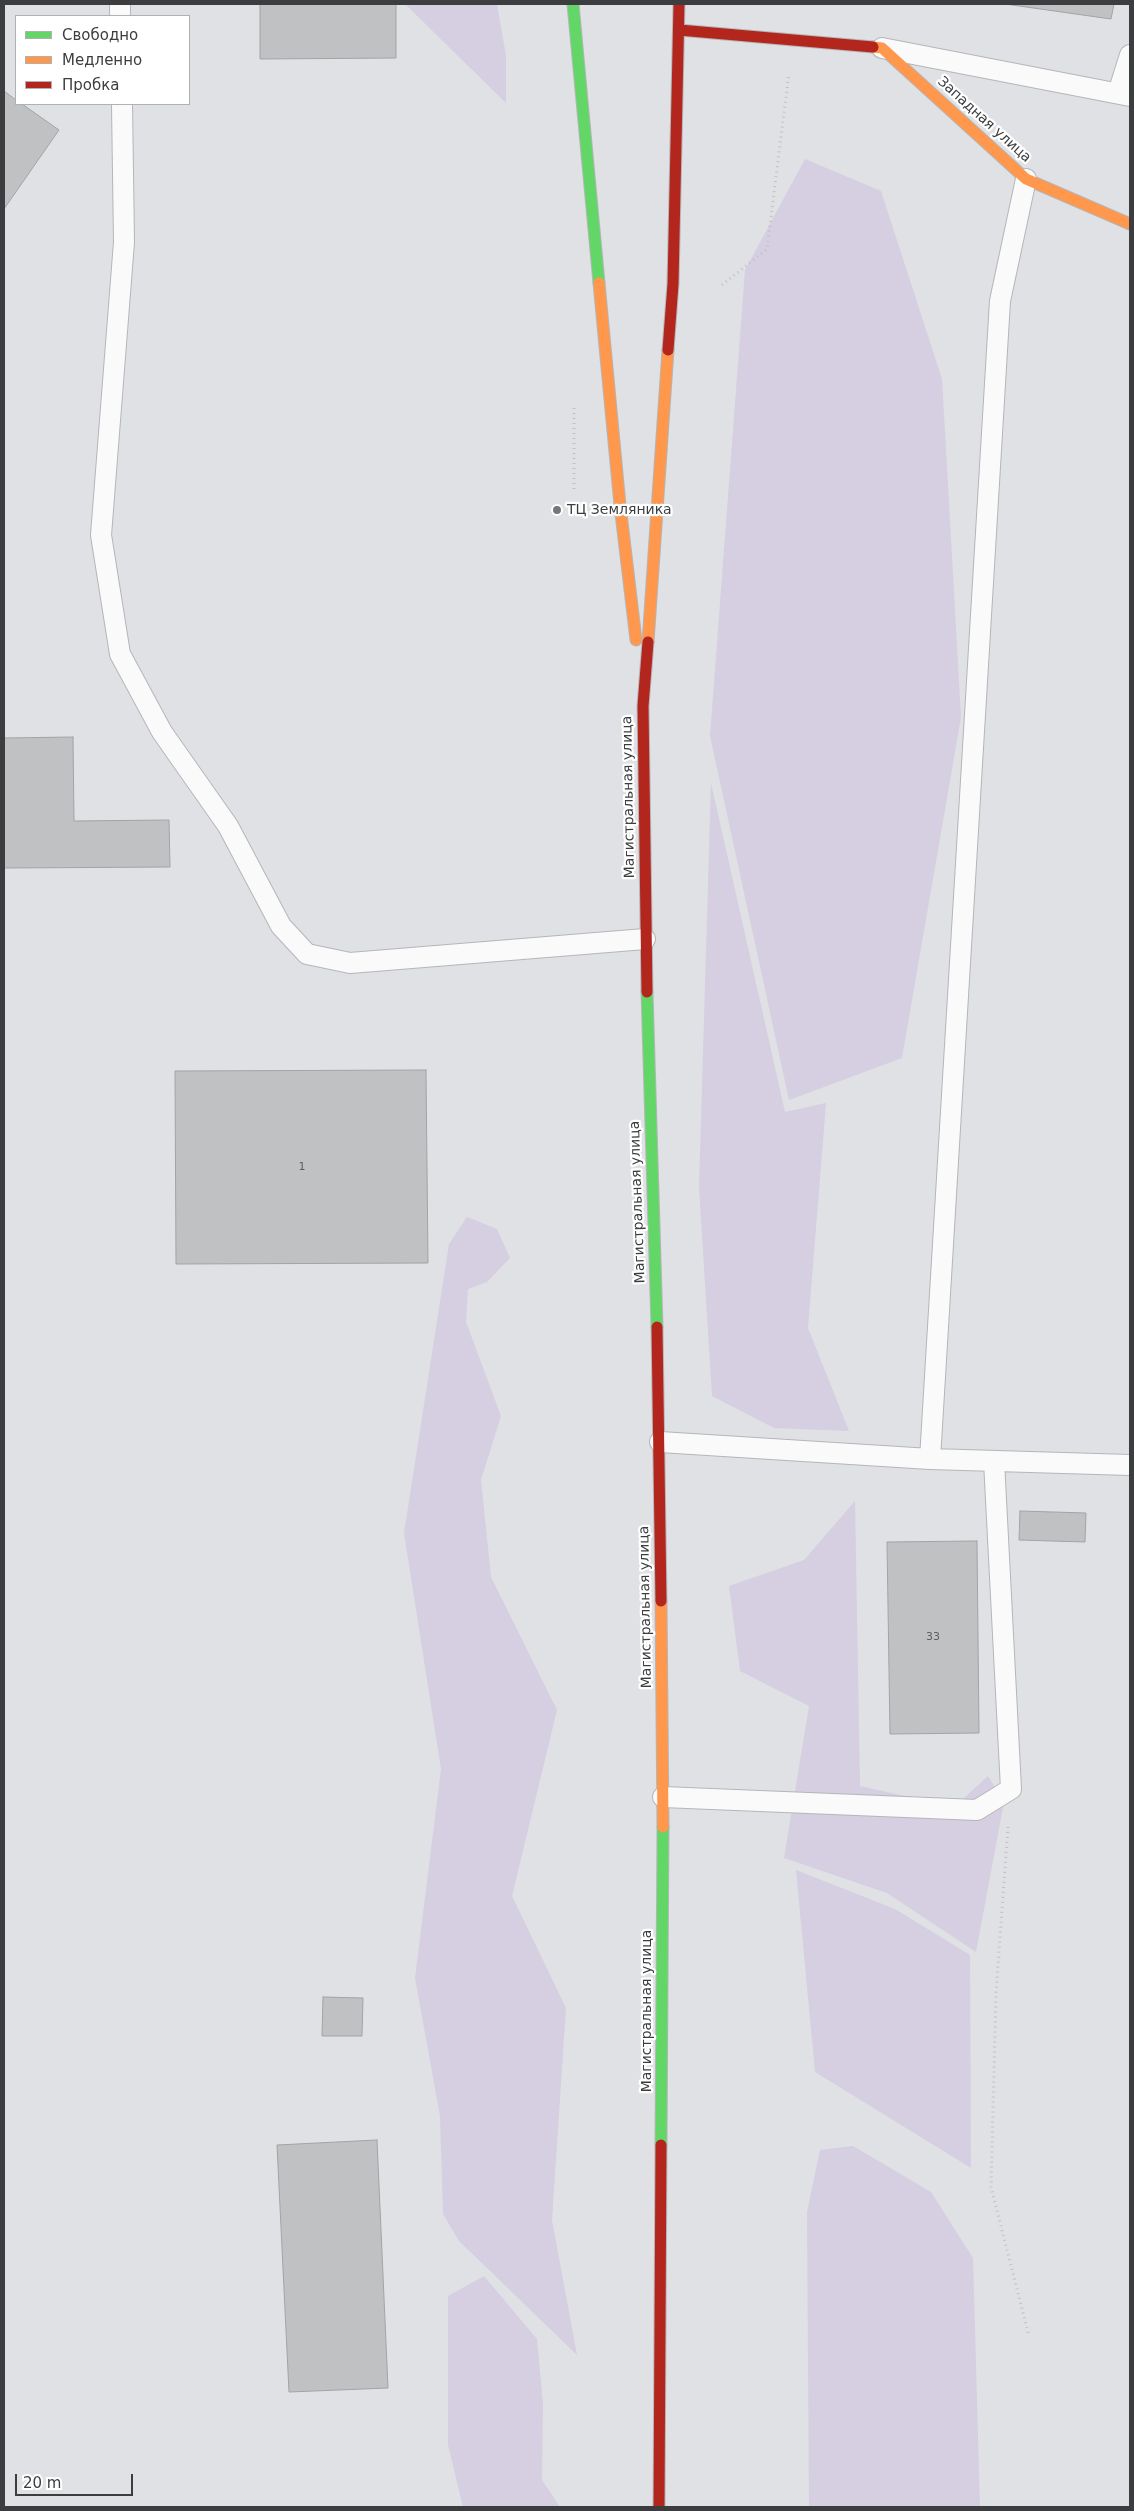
<!DOCTYPE html>
<html>
<head>
<meta charset="utf-8">
<style>
	body { margin:0 }
	#map { position:relative; width:1134px; height:2511px; overflow:hidden; background:#dfe1e4; font-family:"DejaVu Sans",sans-serif }
	canvas { display:block }
	.frame { position:absolute; inset:0; border:5px solid #3c3d3f; pointer-events:none }
	.legend { position:absolute; left:15px; top:15px; width:175px; height:90px; box-sizing:border-box; background:#fff; border:1px solid #b1b1b2; margin:0; padding:6px 9px; list-style:none; font-size:15px; color:#3c3d3f }
	.legend li { display:flex; align-items:center; gap:10px; height:25px }
	.legend b { width:25px; border:1px solid #b1b1b2 }
	.scale { position:absolute; left:15px; top:2474px; width:118px; height:22px; box-sizing:border-box; border:2px solid #3c3d3f; border-top:0; padding-left:6px; font-size:15px; line-height:18px; white-space:nowrap; color:#3c3d3f; -webkit-text-stroke:4px #fff; paint-order:stroke }
</style>
</head>
<body>
<div id="map">
<canvas width="1134" height="2511"></canvas>
<div class="frame"></div>
<ul class="legend">
<li><b style="height:6px;background:#63d668"></b>Свободно</li>
<li><b style="height:6px;background:#ff974d"></b>Медленно</li>
<li><b style="height:6px;background:#b3261e"></b>Пробка</li>
</ul>
<div class="scale">20 m</div>
</div>
<script>
const g = document.querySelector('canvas').getContext('2d');
g.lineJoin = 'round';
function paint(path, color) { g.fillStyle = color; g.fill(path, 'evenodd'); }
const poly = rows => new Path2D(rows.map(r => 'M' + r).join(''));
function stroke(path, color, width, dash) { g.strokeStyle = color; g.lineWidth = width; g.lineCap = dash ? 'butt' : 'round'; g.setLineDash(dash || []); g.stroke(path); }
function label(font, color, halo, rows, align = 'center') {
  g.font = font + ' "DejaVu Sans",sans-serif'; g.lineWidth = 4.5; g.setLineDash([]); g.textBaseline = 'middle'; g.strokeStyle = halo; g.fillStyle = color; for (const [text, x, y, turn = 0] of rows) {
    g.save(); g.translate(x, y); g.rotate((+turn || 0) * Math.PI / 180); g.textAlign = isNaN(turn) ? turn : align; if (halo) g.strokeText(text, 0, 0); g.fillText(text, 0, 0); g.restore();
  }
}
const green = poly([
	[405,4,497,4,506,56,506,103],
	[805,159,881,191,942,379,961,717,902,1058,789,1100,710,736,745,270],
	[711,783,785,1112,826,1103,808,1328,849,1431,774,1428,712,1396,699,1187],
	[467,1217,497,1229,510,1258,487,1282,468,1289,466,1322,501,1416,481,1480,491,1577,557,1710,512,1896,566,2008,552,2220,577,2355,459,2241,443,2214,440,2116,415,1978,441,1769,404,1533,449,1244],
	[855,1501,860,1786,954,1807,988,1776,1004,1802,976,1952,887,1893,784,1858,809,1706,740,1671,729,1586,804,1560],
	[796,1870,895,1909,970,1955,971,2168,815,2072],
	[853,2146,931,2192,973,2258,980,2507,809,2507,807,2212,820,2150],
	[484,2276,537,2339,543,2404,542,2480,560,2507,463,2507,448,2445,448,2296]
]);
const building = poly([
	[260,4,396,4,396,58,260,59,260,4],
	[1005,4,1114,4,1111,19,1005,4],
	[4,91,16,100,16,104,22,104,59,130,4,209,4,91],
	[73,737,74,821,169,820,170,867,4,868,4,738,73,737],
	[426,1070,428,1263,176,1264,175,1071,426,1070],
	[1020,1511,1086,1513,1085,1542,1019,1540,1020,1511],
	[977,1541,979,1733,890,1734,887,1542,977,1541],
	[323,1997,363,1998,362,2036,322,2036,323,1997],
	[377,2140,388,2388,289,2392,277,2145,377,2140]
]);
const path = poly([
	[722,285,767,249,789,73],
	[574,408,574,491],
	[1008,1827,996,1993,991,2187,1029,2336]
]);
const lane = poly([
	[120,4,120,16],
	[882,48,1130,96],
	[1118,93,1130,55],
	[122,104,124,242,101,535,120,654,162,732,228,826,281,926,307,954,350,963,645,939],
	[660,1442,930,1459,1000,301,1026,179],
	[930,1459,1130,1465],
	[663,1797,977,1810,1011,1789,994,1461]
]);
const fast = poly([
	[573,4,599,283],
	[647,992,657,1327],
	[661,2145,663,1827]
]);
const slow = poly([
	[873,47,882,48,1026,179,1130,224],
	[599,283,620,505,636,640],
	[648,642,668,350],
	[661,1601,663,1827]
]);
const jam = poly([
	[679,30,873,47],
	[668,350,673,284,679,4],
	[647,992,643,706,648,642],
	[657,1327,661,1601],
	[659,2507,661,2145]
]);
const markers = [
	[557,510,5,"#757679"]
];
const numberNames = [
	["1",302,1167],
	["33",933,1637]
];
const streetNames = [
	["Западная улица",984,120,42],
	["Магистральная улица",629,797,-91],
	["Магистральная улица",638,1202,-92],
	["Магистральная улица",646,1607,-91],
	["Магистральная улица",647,2011,-90]
];
const poiNames = [
	["ТЦ Земляника",567,510]
];
paint(green, '#d5cfe1');
paint(building, '#c0c1c2');
stroke(building, '#a2a3a5', 1);
stroke(lane, '#b5b6b8', 22);
stroke(fast, '#b5b6b8', 13);
stroke(slow, '#b5b6b8', 13);
stroke(jam, '#b5b6b8', 13);
stroke(path, '#c1c1c3', 3, [1, 4]);
stroke(lane, '#fafafb', 20);
stroke(fast, '#63d668', 11);
stroke(slow, '#ff974d', 11);
stroke(jam, '#b3261e', 11);
for (const [x, y, r, color] of markers) { const dot = new Path2D(); dot.arc(x, y, r, 0, 2 * Math.PI); g.fillStyle = color; g.fill(dot); stroke(dot, '#fff', 2); }
label('11px', '#5d5e60', null, numberNames);
label('14px', '#3c3d3f', '#fff', streetNames);
label('14px', '#3c3d3f', '#fff', poiNames, 'left');
</script>
</body>
</html>
